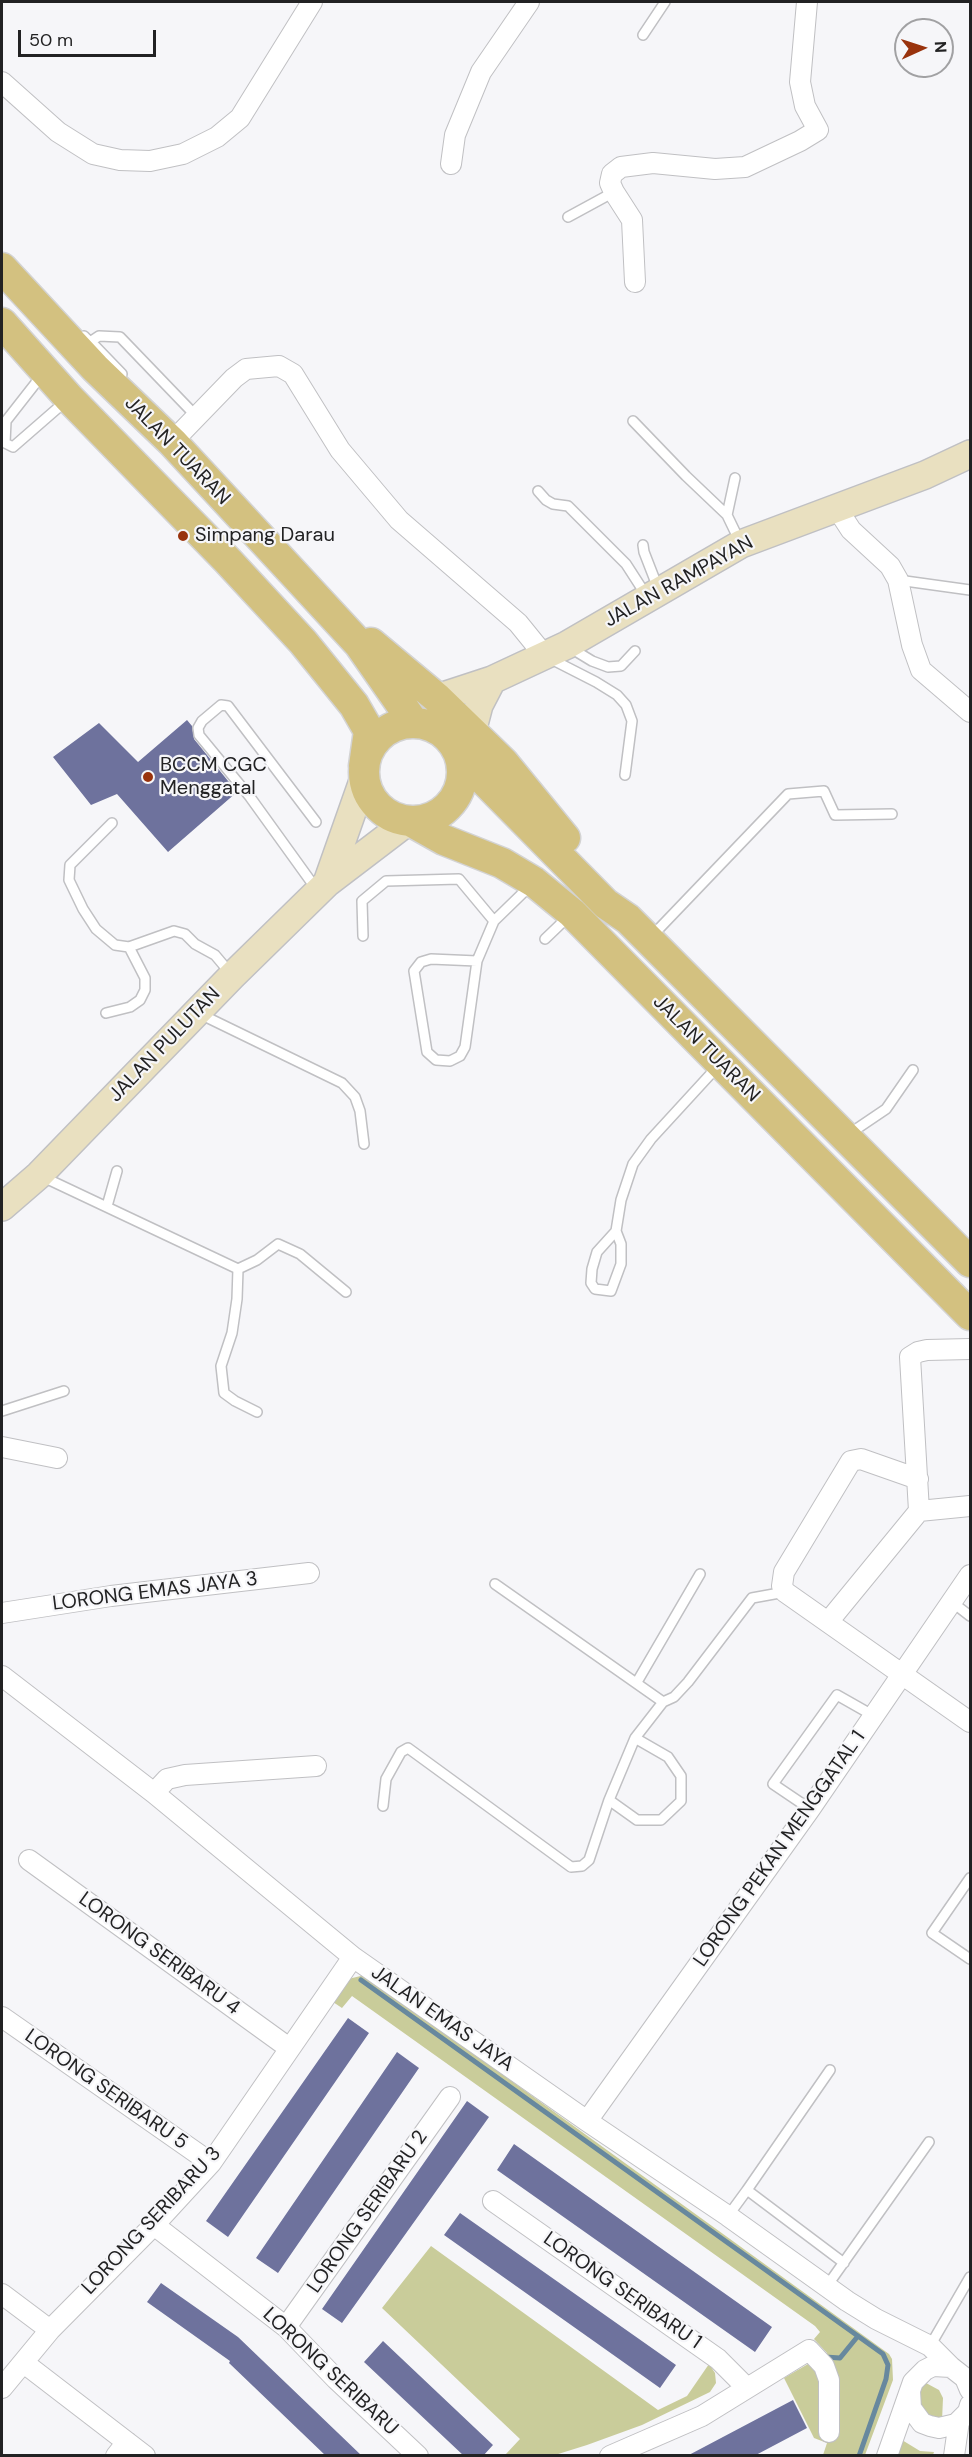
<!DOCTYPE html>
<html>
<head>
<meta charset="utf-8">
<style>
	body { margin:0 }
	#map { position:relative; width:972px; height:2457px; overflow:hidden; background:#f6f6f9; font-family:"DM Sans",sans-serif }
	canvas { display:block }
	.frame { position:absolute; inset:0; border:3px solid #222223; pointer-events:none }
	.north { position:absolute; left:894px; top:18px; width:60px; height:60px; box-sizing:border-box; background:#f6f6f9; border:2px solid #a1a1a3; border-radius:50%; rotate:87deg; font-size:16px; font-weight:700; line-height:24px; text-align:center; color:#222223 }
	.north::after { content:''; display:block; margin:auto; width:21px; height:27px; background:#99330d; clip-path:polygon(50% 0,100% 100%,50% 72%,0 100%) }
	.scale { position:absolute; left:18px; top:30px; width:138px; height:27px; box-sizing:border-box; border:3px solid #222223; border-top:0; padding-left:8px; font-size:18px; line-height:21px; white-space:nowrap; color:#222223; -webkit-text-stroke:4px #f6f6f9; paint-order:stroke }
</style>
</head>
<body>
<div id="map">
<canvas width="972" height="2457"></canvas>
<div class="frame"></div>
<div class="north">N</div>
<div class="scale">50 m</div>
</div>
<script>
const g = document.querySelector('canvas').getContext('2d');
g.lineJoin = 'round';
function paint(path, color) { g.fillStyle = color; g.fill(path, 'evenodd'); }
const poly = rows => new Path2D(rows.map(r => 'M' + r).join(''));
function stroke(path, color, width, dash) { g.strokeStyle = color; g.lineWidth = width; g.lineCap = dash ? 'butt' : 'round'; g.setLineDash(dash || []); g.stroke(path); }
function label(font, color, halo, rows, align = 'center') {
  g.font = font + ' "DM Sans",sans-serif'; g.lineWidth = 4.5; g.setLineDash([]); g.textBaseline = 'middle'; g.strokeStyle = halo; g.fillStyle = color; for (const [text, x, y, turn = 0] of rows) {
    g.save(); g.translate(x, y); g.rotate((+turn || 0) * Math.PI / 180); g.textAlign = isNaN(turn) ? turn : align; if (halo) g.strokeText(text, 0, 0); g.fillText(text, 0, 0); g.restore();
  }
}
const green = poly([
	[365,1975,889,2354,892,2359,893,2380,865,2455,823,2455,827,2443,814,2438,784,2378,827,2353,814,2339,820,2332,815,2326,352,1996,342,2008,333,2002,348,1979],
	[431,2246,658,2410,687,2396,709,2364,715,2373,716,2383,710,2392,642,2425,587,2445,555,2455,505,2455,520,2439,382,2308],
	[926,2383,939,2390,943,2398,942,2421,938,2425,905,2397,918,2384],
	[902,2440,920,2451,934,2452,933,2455,884,2456]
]);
const stream = poly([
	[361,1980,883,2354,888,2365,886,2379,859,2456],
	[825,2357,840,2358,858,2336]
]);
const building = poly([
	[187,720,192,726,194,739,237,792,168,852,117,794,91,805,53,757,99,723,138,762],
	[348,2018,369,2033,228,2237,206,2221],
	[397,2052,419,2068,278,2273,256,2258],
	[467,2101,489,2117,342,2323,322,2309],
	[514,2144,772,2327,755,2352,497,2170],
	[460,2213,676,2365,660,2388,444,2235],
	[161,2283,238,2337,362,2456,326,2456,229,2363,230,2361,147,2302],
	[383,2341,493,2445,483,2456,464,2456,364,2362],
	[793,2400,807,2428,754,2456,687,2456]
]);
const lane = poly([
	[643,35,665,2],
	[568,217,614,192],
	[84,336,90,342,99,336,120,337,196,416],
	[94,345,122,374],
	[42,375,6,421,5,443,13,447,67,400],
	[633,421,686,476,727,515,740,542],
	[538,491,546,500,553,504,568,506,626,564,646,595],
	[727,515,735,478],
	[643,545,644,552,658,588],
	[898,580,970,590],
	[569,647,592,661,608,667,621,666,635,651],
	[549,658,596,682,617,695,626,705,632,721,625,775],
	[316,822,228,706,221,705,202,721,198,728,199,735,250,797,317,890],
	[112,823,70,865,69,880,83,909,96,929,115,945,129,947,174,931,185,934,195,944,215,955,231,974],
	[363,936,362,901,386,881,459,879,494,921],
	[652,936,788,794,824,791,835,815,892,814],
	[545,939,570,915],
	[477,961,431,959,421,962,414,971,427,1052,436,1060,450,1061,460,1056,465,1047,477,961,494,921,530,886],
	[106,1013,130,1007,140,1000,145,990,145,978,129,947],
	[200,1014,342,1083,355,1097,360,1111,364,1144],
	[849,1134,886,1109,913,1070],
	[41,1176,238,1269,257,1260,278,1244,300,1254,346,1292],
	[107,1206,117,1171],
	[616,1231,597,1252,592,1269,591,1283,595,1289,611,1291,621,1264,621,1244,616,1231,621,1200,633,1164,651,1139,718,1066],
	[238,1269,237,1299,232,1333,221,1366,224,1393,235,1401,257,1412],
	[2,1411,64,1391],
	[495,1584,663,1702,674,1697,688,1682,752,1598,785,1592],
	[952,1602,970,1616],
	[637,1682,700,1574],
	[609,1800,637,1820,661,1820,681,1801,681,1776,668,1757,635,1738],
	[383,1806,386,1779,401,1752,408,1748,571,1867,582,1866,589,1860,609,1800,635,1738,663,1702],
	[810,1809,773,1784,837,1695,874,1716],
	[970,1878,932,1933,970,1959],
	[747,2190,830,2070],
	[728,2216,747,2190,844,2263],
	[827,2286,929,2142],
	[930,2346,970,2277]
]);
const street = poly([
	[2,82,58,132,93,154,120,160,150,161,183,154,217,137,240,118,312,2],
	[451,164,455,135,481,72,529,2],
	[635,282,632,220,614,192,610,183,612,174,621,167,653,163,715,169,745,167,800,141,818,130,805,106,800,82,807,2],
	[172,442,234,378,246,369,279,366,293,374,340,450,399,520,518,623,544,655],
	[836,507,851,530,890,566,898,580,912,645,921,670,970,712],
	[2,1447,57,1458],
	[918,1479,861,1459,851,1461,784,1572,782,1586,785,1592,970,1722],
	[919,1511,970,1506],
	[2,1613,111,1596,309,1573],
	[828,1622,919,1511,910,1357,918,1352,927,1350,970,1349],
	[2,1676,154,1793,353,1957,587,2121,728,2216,847,2301,876,2319,930,2346,951,2367],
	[154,1793,167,1779,185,1775,316,1766],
	[29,1860,289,2048],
	[2,2017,211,2163],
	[587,2121,810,1809,970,1575],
	[493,2201,718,2359,746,2387],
	[154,2225,286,2327,336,2379,418,2456],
	[2,2294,50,2330],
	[286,2327,450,2097],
	[24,2363,145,2456],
	[2,2388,50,2330,154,2225,211,2163,353,1957],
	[910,2391,911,2408,922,2423,930,2426,939,2428,956,2424,968,2412,970,2405],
	[116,2456,127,2442],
	[610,2456,702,2416,809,2350,824,2366,829,2380,829,2432],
	[887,2456,913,2382,925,2370,933,2366,951,2367,965,2378,970,2390],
	[954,2456,959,2421]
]);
const secondary = poly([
	[437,698,492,680,567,645,741,544,925,475,970,454],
	[472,732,479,705,492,680],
	[327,883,364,778],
	[2,1207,39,1175,232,976,327,883,407,822]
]);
const primary = poly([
	[2,268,95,368,172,442,359,644,414,723],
	[2,323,69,398,228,561,303,642,354,705,369,731,364,766],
	[371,643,437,698,503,762,565,838],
	'364 772a49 49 0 1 1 98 0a49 49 0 1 1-98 0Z',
	[459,755,606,904,628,919,970,1262],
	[412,822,444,840,502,863,534,882,572,913,970,1315]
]);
const markers = [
	[183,536,6,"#99330d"],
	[148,777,6,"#99330d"]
];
const streetNames = [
	["JALAN TUARAN",177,451,46],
	["JALAN RAMPAYAN",679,582,-29],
	["JALAN PULUTAN",165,1045,-46],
	["JALAN TUARAN",706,1049,45],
	["LORONG EMAS JAYA 3",155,1592,-7],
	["LORONG PEKAN MENGGATAL 1",780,1849,-55],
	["LORONG SERIBARU 4",159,1954,36],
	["JALAN EMAS JAYA",442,2019,35],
	["LORONG SERIBARU 5",106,2090,35],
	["LORONG SERIBARU 2",368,2212,-55],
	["LORONG SERIBARU 3",152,2221,-47],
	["LORONG SERIBARU 1",622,2291,35],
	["LORONG SERIBARU",330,2372,43]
];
const poiNames = [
	["Simpang Darau",195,536],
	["BCCM CGC",160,766],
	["Menggatal",160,789]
];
paint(green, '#c9cc9a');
stroke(stream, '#67889e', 5);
paint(building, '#6e729d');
stroke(lane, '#c0c0c3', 12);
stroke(street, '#c0c0c3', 22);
stroke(secondary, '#c0c0c3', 30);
stroke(primary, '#d3d3d3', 33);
stroke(lane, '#fff', 9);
stroke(street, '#fff', 20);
stroke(secondary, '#e9e0c0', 27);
stroke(primary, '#d3c180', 30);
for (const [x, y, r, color] of markers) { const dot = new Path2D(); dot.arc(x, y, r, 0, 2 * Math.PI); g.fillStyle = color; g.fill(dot); stroke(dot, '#f6f6f9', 2); }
label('20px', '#222223', '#f6f6f9', streetNames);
label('20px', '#222223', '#f6f6f9', poiNames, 'left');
</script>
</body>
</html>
